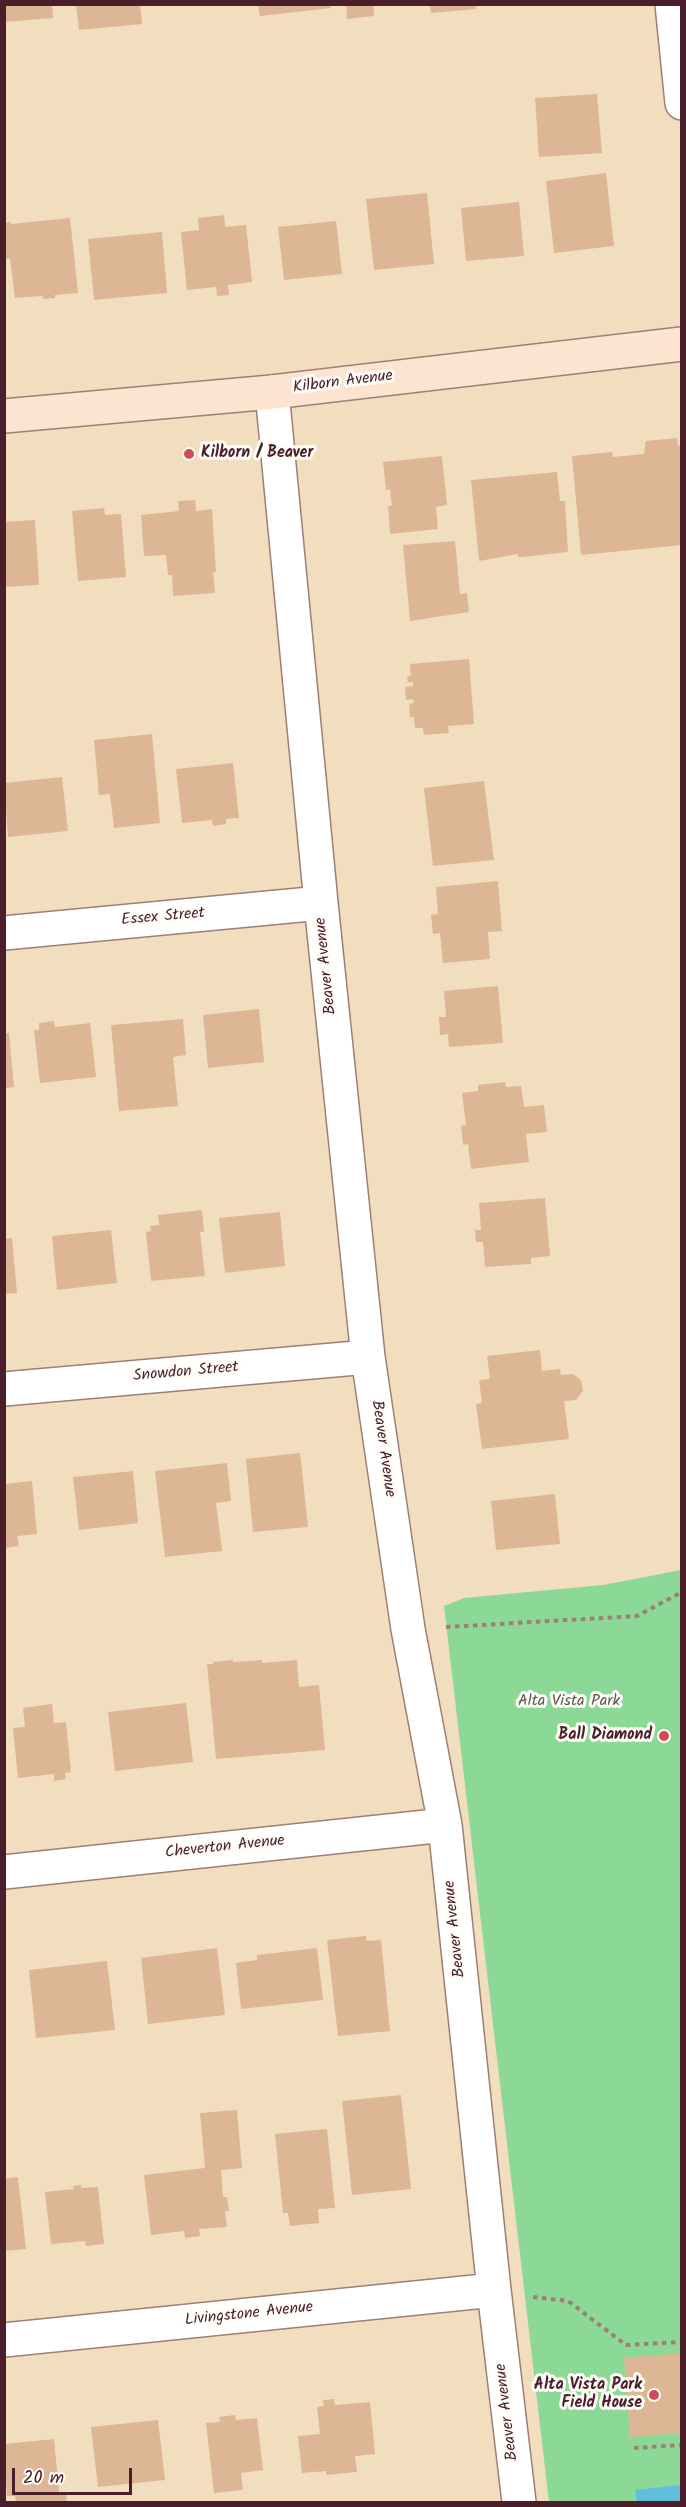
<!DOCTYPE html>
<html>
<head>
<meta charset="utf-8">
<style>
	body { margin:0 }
	#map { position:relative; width:686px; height:2507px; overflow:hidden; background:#f1debf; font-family:Kalam,sans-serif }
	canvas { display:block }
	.frame { position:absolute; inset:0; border:6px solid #4a1f2b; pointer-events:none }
	.scale { position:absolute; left:12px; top:2468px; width:120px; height:27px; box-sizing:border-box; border:3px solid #4a1f2b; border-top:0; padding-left:8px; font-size:18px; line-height:21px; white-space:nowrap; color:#4a1f2b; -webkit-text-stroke:4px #fdfcf7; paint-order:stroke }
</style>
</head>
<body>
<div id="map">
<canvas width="686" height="2507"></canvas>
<div class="frame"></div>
<div class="scale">20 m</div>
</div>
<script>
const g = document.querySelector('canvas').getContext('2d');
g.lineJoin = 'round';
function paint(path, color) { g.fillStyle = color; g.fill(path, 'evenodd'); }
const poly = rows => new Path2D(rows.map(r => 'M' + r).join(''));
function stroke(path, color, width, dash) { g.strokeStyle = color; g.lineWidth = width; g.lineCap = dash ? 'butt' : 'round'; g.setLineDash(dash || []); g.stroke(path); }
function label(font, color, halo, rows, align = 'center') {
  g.font = font + ' Kalam,sans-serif'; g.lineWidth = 6; g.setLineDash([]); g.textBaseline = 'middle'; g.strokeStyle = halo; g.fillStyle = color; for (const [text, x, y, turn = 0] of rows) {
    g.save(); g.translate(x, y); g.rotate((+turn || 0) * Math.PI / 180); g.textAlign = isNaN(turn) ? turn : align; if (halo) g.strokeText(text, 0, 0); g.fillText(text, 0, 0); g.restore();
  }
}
const green = poly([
	[681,1570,681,2502,549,2502,444,1606,464,1598,603,1585]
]);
const water = poly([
	[681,2485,681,2502,637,2502,635,2490]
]);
const building = poly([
	[4,4,52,4,53,18,4,22],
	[76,4,140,4,142,24,79,30],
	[258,4,330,4,331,8,260,16],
	[346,4,373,4,374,16,347,19],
	[430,5,475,5,476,9,431,13],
	[597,94,602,153,539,157,535,98],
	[606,173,614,246,554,253,546,181],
	[427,193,434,264,374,270,366,199],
	[519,202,524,256,466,261,461,208],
	[224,215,225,227,246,225,252,282,228,285,229,295,217,296,216,287,187,290,181,232,199,230,198,218],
	[70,218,78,293,55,295,55,298,43,299,43,296,15,298,10,259,4,259,4,223,11,222,11,224],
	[336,221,342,274,284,280,278,227],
	[162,232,167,293,94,300,88,239],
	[677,438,678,446,682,445,682,545,581,555,572,456,612,452,613,457,644,454,646,441],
	[442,456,447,505,436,507,438,529,390,534,388,506,392,506,390,489,386,490,383,462],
	[557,472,560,501,565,501,568,552,522,557,518,557,518,554,479,561,471,480],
	[195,500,196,511,212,509,216,572,213,572,215,593,173,596,172,575,168,575,166,555,144,556,141,515,179,511,178,501],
	[104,508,105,515,121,514,126,577,78,581,72,511],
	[35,520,39,585,4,587,4,522],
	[455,541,460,594,467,593,469,612,410,621,403,545],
	[469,659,474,724,448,726,449,733,424,735,423,728,415,728,414,717,410,717,409,704,414,703,413,699,406,700,405,687,413,686,413,682,408,682,407,676,411,676,410,664],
	[152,734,160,823,114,828,110,794,99,795,94,740],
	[233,763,239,818,226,819,226,824,213,826,212,820,182,823,176,769],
	[62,777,68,831,8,837,4,783],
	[484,781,494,860,433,866,424,788],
	[498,881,502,931,488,932,490,959,443,963,440,933,433,934,431,915,438,914,436,887],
	[498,986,503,1043,449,1047,448,1034,440,1035,439,1017,446,1017,444,991],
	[259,1009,264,1062,208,1068,203,1015],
	[183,1019,186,1055,173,1057,178,1106,119,1111,111,1025],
	[54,1021,55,1027,90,1023,96,1077,40,1083,34,1030,39,1030,39,1023],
	[9,1033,14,1087,4,1088,4,1034],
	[505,1082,506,1087,521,1086,524,1107,544,1105,547,1132,526,1134,529,1162,471,1169,468,1144,463,1145,461,1126,466,1125,462,1093,478,1091,478,1085],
	[545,1198,550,1256,531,1258,531,1264,485,1267,483,1242,476,1242,475,1230,481,1230,479,1203],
	[202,1210,204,1232,200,1232,205,1276,151,1281,146,1232,151,1231,150,1226,159,1225,158,1215],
	[280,1212,285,1266,225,1273,219,1218],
	[111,1230,117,1283,57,1290,52,1236],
	[12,1238,17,1293,4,1294,4,1239],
	[540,1350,542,1371,560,1369,561,1375,573,1374,581,1380,583,1391,576,1400,564,1401,569,1439,482,1449,476,1404,482,1403,479,1380,490,1379,487,1356],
	[300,1453,308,1527,253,1532,246,1459],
	[227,1463,231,1501,216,1503,222,1551,165,1557,155,1471],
	[133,1471,138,1523,79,1530,73,1477],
	[32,1481,37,1534,17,1536,19,1546,4,1548,4,1484],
	[555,1494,560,1544,496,1550,491,1501],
	[233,1660,233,1662,262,1660,262,1663,297,1660,299,1687,319,1685,325,1750,216,1759,207,1664,213,1664,213,1662],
	[186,1703,193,1762,115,1771,108,1712],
	[52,1704,54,1723,66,1722,71,1772,65,1773,66,1779,54,1781,54,1774,18,1778,13,1728,25,1727,23,1708],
	[366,1936,367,1941,381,1940,390,2031,338,2036,327,1940],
	[217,1948,225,2015,148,2024,141,1958],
	[317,1948,323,2000,241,2009,236,1963,257,1960,257,1955],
	[107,1961,115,2030,36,2038,29,1970],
	[401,2095,411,2189,352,2195,342,2101],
	[237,2110,242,2168,221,2170,223,2197,227,2197,229,2211,225,2211,227,2227,199,2229,200,2236,185,2238,184,2231,151,2235,144,2175,205,2168,200,2113],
	[327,2129,335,2208,318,2209,319,2223,290,2226,288,2213,283,2213,275,2134],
	[18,2177,26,2249,4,2251,4,2179],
	[81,2185,81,2188,98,2187,104,2244,86,2246,85,2241,51,2244,45,2192,74,2189,73,2186],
	[682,2353,682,2433,630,2437,624,2358],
	[334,2399,335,2405,370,2402,375,2454,355,2456,357,2472,326,2475,326,2471,302,2473,298,2436,320,2434,317,2407,324,2406,323,2400],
	[235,2415,236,2420,257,2418,263,2470,241,2473,243,2490,214,2493,206,2423,220,2422,219,2417],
	[158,2420,165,2480,98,2487,91,2427],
	[54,2439,59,2492,66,2492,67,2502,16,2502,15,2496,7,2496,4,2444]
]);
const path = poly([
	[446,1627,637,1616,682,1592],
	[533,2297,568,2301,626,2345,682,2342],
	[634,2448,682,2445]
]);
const street = poly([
	[672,4,682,103],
	[272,392,321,903,368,1357,408,1629,445,1825,494,2290,519,2502],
	[4,933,321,903],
	[4,1389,368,1357],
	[4,1872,445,1825],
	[4,2340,494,2290]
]);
const secondary = poly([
	[4,416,272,392,682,344]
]);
const markers = [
	[189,454,6,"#d1495b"],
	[664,1736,6,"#d1495b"],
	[654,2395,6,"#d1495b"]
];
const streetNames = [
	["Kilborn Avenue",343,383,-7],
	["Essex Street",163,918,-5],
	["Beaver Avenue",327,966,-96],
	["Snowdon Street",186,1373,-5],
	["Beaver Avenue",382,1449,82],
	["Cheverton Avenue",225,1848,-6],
	["Beaver Avenue",456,1929,-96],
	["Livingstone Avenue",249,2315,-6],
	["Beaver Avenue",508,2412,-97]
];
const poiNames = [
	["Kilborn / Beaver",201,454,"left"],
	["Ball Diamond",652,1736],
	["Alta Vista Park",642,2386],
	["Field House",642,2404]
];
const parkNames = [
	["Alta Vista Park",569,1702]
];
paint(green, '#8cd997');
paint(water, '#5ebedc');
paint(building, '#ddb695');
stroke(street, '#9e7e75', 36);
stroke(secondary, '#9e7e75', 36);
stroke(path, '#9e7e75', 4, [4.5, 4.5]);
stroke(street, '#fff', 33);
stroke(secondary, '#fde4d1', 33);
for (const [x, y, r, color] of markers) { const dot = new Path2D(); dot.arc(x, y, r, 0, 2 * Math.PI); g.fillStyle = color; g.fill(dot); stroke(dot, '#fdfcf7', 2); }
label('16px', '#4a1f2b', '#fdfcf7', streetNames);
label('bold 16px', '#4a1f2b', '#fdfcf7', poiNames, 'right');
label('16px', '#5e574b', '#fdfcf7', parkNames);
</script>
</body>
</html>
